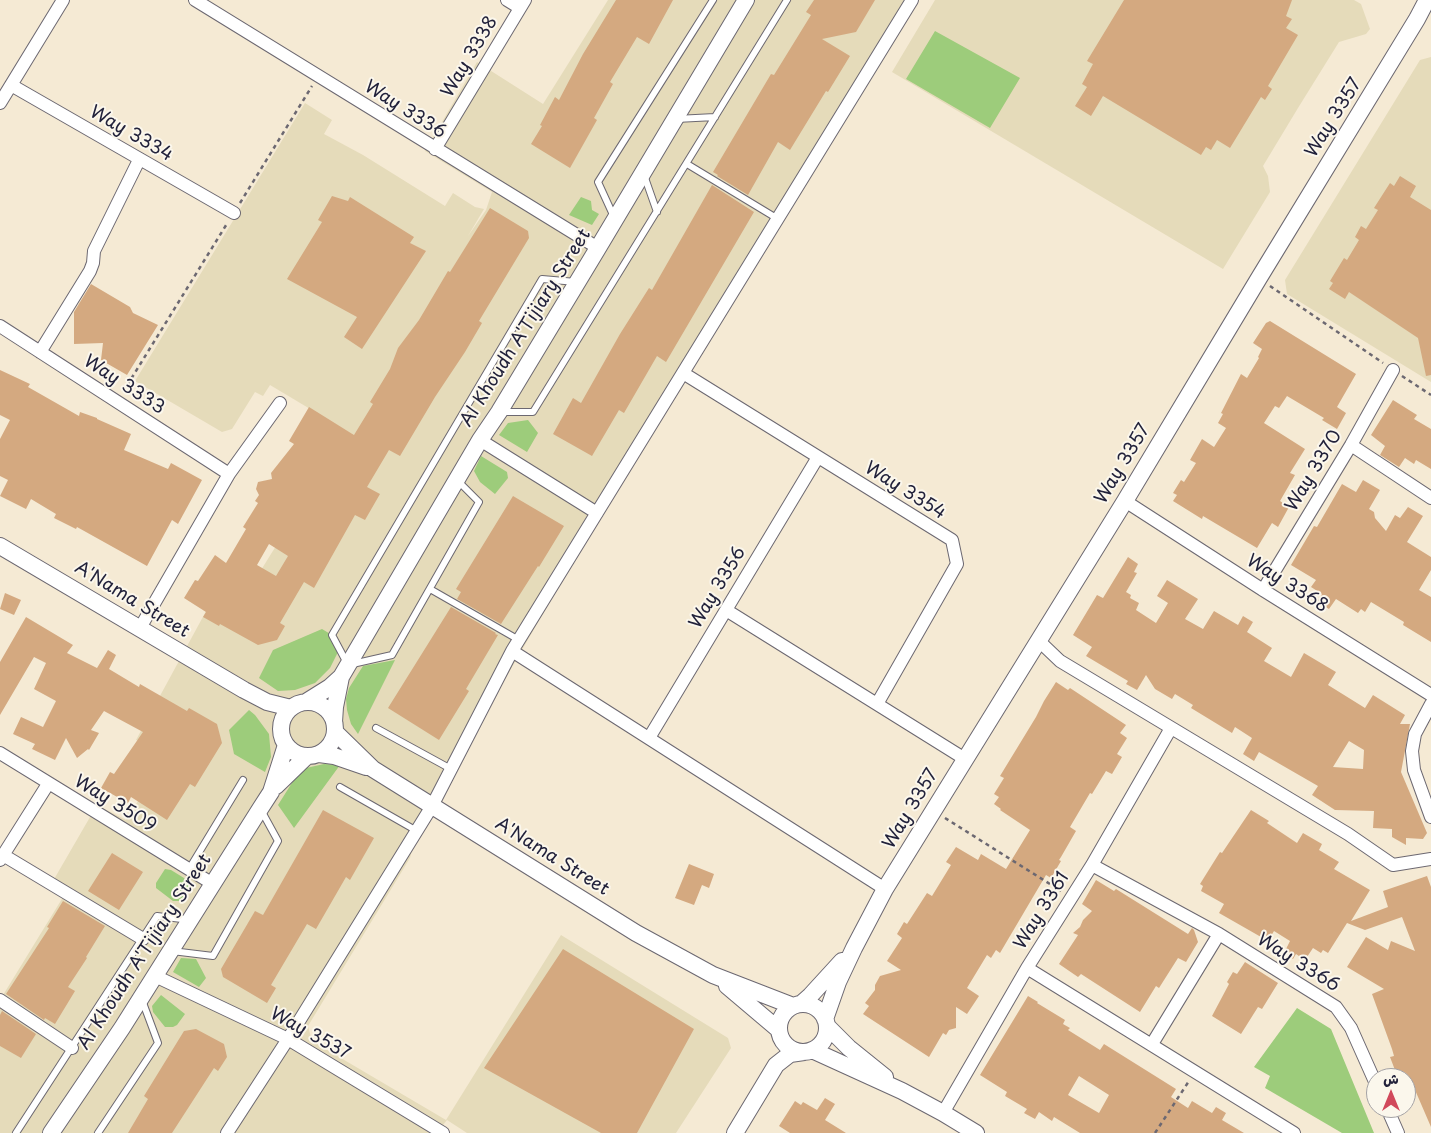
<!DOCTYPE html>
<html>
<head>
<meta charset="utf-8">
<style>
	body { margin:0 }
	#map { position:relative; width:1431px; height:1133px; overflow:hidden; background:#f5ead4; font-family:"Playpen Sans","Playpen Sans Arabic",sans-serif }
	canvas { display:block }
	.north { position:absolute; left:1366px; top:1068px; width:50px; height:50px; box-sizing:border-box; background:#fbf7ec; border:1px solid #a4a2a5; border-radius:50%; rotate:0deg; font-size:14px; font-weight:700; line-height:20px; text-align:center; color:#22223b }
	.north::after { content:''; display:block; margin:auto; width:18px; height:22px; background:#d1495b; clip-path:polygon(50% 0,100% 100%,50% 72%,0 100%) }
</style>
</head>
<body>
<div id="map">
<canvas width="1431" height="1133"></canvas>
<div class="north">ش</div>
</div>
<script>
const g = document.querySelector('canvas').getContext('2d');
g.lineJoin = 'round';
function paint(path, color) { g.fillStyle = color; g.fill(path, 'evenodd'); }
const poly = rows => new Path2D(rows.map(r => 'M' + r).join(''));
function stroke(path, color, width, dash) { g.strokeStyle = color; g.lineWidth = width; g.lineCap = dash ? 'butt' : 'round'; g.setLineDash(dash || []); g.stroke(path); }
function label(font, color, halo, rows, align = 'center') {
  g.font = font + ' "Playpen Sans",sans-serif'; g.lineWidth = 4; g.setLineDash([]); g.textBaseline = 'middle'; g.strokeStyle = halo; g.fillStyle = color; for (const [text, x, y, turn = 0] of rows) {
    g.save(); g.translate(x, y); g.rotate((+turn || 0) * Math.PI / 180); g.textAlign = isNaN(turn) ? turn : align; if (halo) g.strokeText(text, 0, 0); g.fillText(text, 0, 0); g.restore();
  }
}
const built = poly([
	[608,0,917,0,591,531,417,831,410,858,308,1026,312,1041,446,1120,561,935,728,1038,731,1048,676,1133,467,1133,447,1120,439,1130,443,1133,0,1133,0,1000,68,889,53,881,97,805,126,820,138,801,168,753,136,740,217,591,240,604,315,483,352,434,270,385,263,396,255,392,232,429,222,432,135,381,305,103,332,120,324,134,363,155,445,206,453,193,475,207,484,209,468,236,486,210,492,192,425,151,477,62,543,104],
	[935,0,1354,0,1361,4,1370,29,1366,34,1339,42,1298,108,1263,166,1268,176,1270,192,1223,269,892,72],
	[1431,57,1431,382,1287,294,1285,280,1420,60]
]);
const green = poly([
	[935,31,1020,78,990,128,906,79],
	[581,197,591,201,592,210,599,214,592,225,569,215],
	[528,420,538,433,527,452,499,435,508,423],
	[481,456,507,472,508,478,495,494,480,482,474,471],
	[322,629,332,635,338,652,330,668,315,683,295,690,278,691,259,678,273,650],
	[395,660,358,734,351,724,347,710,346,699,349,688,363,666],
	[249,710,255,715,269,734,271,757,265,772,234,754,229,730],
	[324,764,340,765,294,828,278,805,295,778,306,768],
	[165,869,171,870,184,878,190,886,183,901,173,901,156,888,156,883],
	[181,958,196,959,206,978,199,987,173,972],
	[161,995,185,1014,177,1025,173,1027,165,1027,153,1012,152,1006],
	[1297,1008,1331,1029,1374,1133,1342,1133,1265,1088,1270,1076,1254,1067]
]);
const building = poly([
	[616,0,673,0,649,44,637,37,610,82,613,84,594,118,597,120,570,168,531,144,542,126,540,125,555,97,559,100,583,54],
	[814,0,875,0,856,32,822,39,850,56,828,92,826,91,790,150,778,142,748,195,717,176,718,175,713,172,771,74,774,75,811,15,806,12],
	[1124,0,1292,0,1286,16,1292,19,1286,28,1298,35,1268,86,1272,89,1265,100,1261,97,1230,148,1217,140,1211,150,1206,147,1201,155,1103,96,1091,116,1075,106,1087,87,1082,84,1093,64,1087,61],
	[1400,176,1416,186,1410,197,1431,210,1431,375,1426,376,1418,338,1349,292,1345,299,1329,289,1333,283,1330,281,1344,258,1347,260,1359,240,1355,237,1361,226,1366,229,1378,210,1374,208,1390,183,1394,186],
	[712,185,754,212,666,362,657,356,624,413,619,410,592,456,553,434,573,398,581,403,620,334,649,288,652,290],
	[332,196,348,201,350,197,414,237,410,243,426,251,362,349,344,337,357,317,287,279,322,222,318,220],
	[490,208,528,231,529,238,479,321,482,323,465,352,435,397,400,456,389,450,367,487,380,494,365,520,355,515,314,588,304,582,280,623,285,626,277,640,258,645,220,624,219,626,203,617,206,612,184,598,195,580,198,581,215,555,226,563,246,529,243,527,258,503,255,501,259,495,256,489,258,482,272,479,271,473,294,444,289,441,309,407,354,435,373,404,370,402,390,369,398,348,419,320,448,271,450,272],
	[269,544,288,556,276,576,257,565],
	[91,284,130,307,133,313,158,325,127,375,101,360,103,343,74,344,74,312],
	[1270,321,1356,374,1337,407,1346,413,1337,429,1322,420,1324,418,1287,396,1279,408,1275,406,1264,423,1305,449,1290,473,1295,475,1280,501,1289,507,1278,527,1272,523,1257,548,1203,516,1202,519,1173,501,1177,495,1173,493,1181,480,1184,482,1196,463,1190,460,1202,439,1214,447,1226,428,1218,423,1223,414,1221,413,1241,374,1247,378,1259,358,1258,357,1262,349,1253,343,1266,323],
	[0,370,30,384,28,387,79,416,80,412,97,418,97,419,131,434,124,450,168,469,171,463,202,480,178,524,172,520,147,566,77,527,76,529,54,518,56,514,31,499,26,509,0,496,8,480,0,476,0,439,10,420,0,415],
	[1393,400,1417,415,1414,419,1431,429,1431,469,1416,460,1414,464,1405,458,1399,467,1380,455,1385,446,1371,435],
	[1363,480,1380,490,1369,509,1374,512,1375,518,1386,531,1395,515,1400,518,1408,507,1423,516,1407,542,1431,557,1431,570,1419,590,1431,597,1431,642,1403,625,1404,622,1371,602,1365,612,1361,609,1358,613,1336,599,1329,609,1317,602,1322,594,1311,587,1316,580,1291,565,1314,526,1317,527,1342,484,1356,492],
	[513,496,564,526,539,567,538,566,501,624,457,599,461,592,456,589],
	[1128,557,1138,564,1134,572,1137,573,1126,592,1131,595,1130,598,1139,603,1136,610,1156,623,1168,603,1157,596,1167,580,1198,599,1185,619,1203,629,1214,611,1238,625,1243,616,1253,622,1247,632,1272,648,1264,661,1291,677,1304,653,1336,672,1328,685,1365,708,1373,695,1405,715,1400,724,1410,724,1401,772,1427,833,1423,839,1406,838,1406,845,1392,837,1392,829,1373,828,1374,811,1335,810,1312,795,1318,786,1259,752,1254,761,1243,754,1252,738,1235,727,1232,733,1191,708,1193,705,1175,694,1172,699,1155,689,1146,675,1137,690,1126,684,1128,681,1086,656,1092,647,1073,635,1097,595,1103,598],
	[1349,741,1364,750,1363,769,1333,767],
	[5,593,21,600,14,615,0,609],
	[451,607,496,633,495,634,498,635,466,689,469,691,439,740,388,708],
	[26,617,73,645,67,653,97,668,108,650,116,655,109,669,139,687,140,684,187,711,189,708,217,724,222,743,195,787,190,784,167,820,131,797,128,803,101,788,110,772,114,774,143,732,104,711,91,730,99,733,89,750,88,749,77,758,66,738,55,760,32,749,35,744,13,734,21,717,43,727,56,701,34,689,46,663,34,657,0,715,0,662],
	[1056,682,1068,690,1070,688,1126,725,1120,733,1127,738,1117,754,1122,757,1112,774,1106,771,1092,794,1090,793,1070,827,1076,831,1061,857,1059,860,1061,861,1051,878,1046,875,1000,953,996,950,991,958,987,955,967,988,979,996,967,1014,956,1007,956,1028,949,1030,946,1035,943,1033,929,1057,863,1014,869,1006,865,1003,875,990,875,985,880,976,901,970,887,961,902,938,897,934,904,922,907,924,927,893,932,896,951,865,946,862,956,847,978,860,981,854,1006,869,1030,830,1000,810,1001,809,994,804,999,797,994,794,1004,778,1000,776,1036,717,1044,701],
	[323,810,374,838,350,880,346,877,316,929,307,924,271,985,276,988,267,1003,223,977,221,969,255,911,263,915],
	[1251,810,1269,821,1267,823,1297,843,1303,833,1322,844,1319,850,1339,862,1334,869,1370,890,1351,921,1388,907,1383,891,1427,876,1431,887,1431,1127,1412,1083,1406,1085,1406,1078,1398,1078,1390,1057,1394,1056,1392,1049,1372,994,1384,989,1347,967,1366,937,1388,950,1391,941,1415,951,1402,917,1365,930,1347,923,1328,953,1323,950,1321,953,1313,948,1305,960,1296,954,1293,959,1284,953,1290,941,1274,931,1268,941,1219,913,1224,904,1201,891,1203,886,1200,884,1220,852,1222,853],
	[112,853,143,872,119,910,88,891],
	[689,864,714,874,709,888,702,885,694,905,675,898],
	[1096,880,1114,891,1116,889,1188,934,1192,928,1194,930,1198,942,1186,962,1178,958,1159,988,1156,986,1140,1012,1081,974,1078,977,1059,964,1078,935,1073,933,1080,927,1083,920,1092,911,1082,904],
	[63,901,105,926,86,957,87,958,68,987,75,991,55,1024,45,1018,44,1020,6,994,49,928,47,927],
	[563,949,694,1029,637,1133,601,1133,484,1068],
	[1245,962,1278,983,1262,1009,1258,1007,1241,1034,1212,1016,1229,984,1227,982,1233,972,1237,974],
	[1028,996,1038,1002,1037,1003,1065,1020,1063,1024,1070,1028,1068,1030,1100,1050,1104,1044,1176,1089,1171,1097,1188,1108,1192,1101,1212,1113,1216,1107,1226,1113,1222,1120,1244,1133,1080,1133,1054,1117,1052,1121,1039,1112,1035,1119,1024,1113,1027,1109,1005,1096,1007,1092,980,1075],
	[1079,1076,1109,1095,1099,1113,1068,1095],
	[2,1011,36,1034,21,1058,0,1046,0,1015],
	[196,1029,224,1044,227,1057,218,1071,214,1068,172,1133,128,1133,148,1099,144,1096,184,1031],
	[825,1098,835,1104,825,1120,846,1133,790,1133,779,1126,795,1101,801,1105,803,1102,817,1110]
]);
const path = poly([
	[240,203,312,86],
	[1270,286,1383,363],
	[1402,376,1431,395],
	[123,392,228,222],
	[945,818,1061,891],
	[1155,1133,1189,1081]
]);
const service = poly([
	[676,119,715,117],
	[687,164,778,219],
	[644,175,657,212],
	[614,217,598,182,713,0],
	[500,412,533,412,787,0],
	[458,481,479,502,392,655,348,665,332,635,542,279,576,282],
	[430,589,519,640],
	[376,728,451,769],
	[340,787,417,831],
	[189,869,243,780],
	[172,951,213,956,278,841,261,810],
	[16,1133,157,916,190,920],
	[98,1133,158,1043,142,1000]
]);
const minor = poly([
	[195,0,598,248],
	[507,0,520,8],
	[11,85,234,213],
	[0,103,63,0],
	[435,149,525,0],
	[0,326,229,474],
	[40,352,90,271,93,263,94,251,139,160],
	[683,373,952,540,957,564,877,704],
	[480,440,597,513],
	[1351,445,1431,498],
	[1125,501,1263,590,1431,695],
	[1263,590,1351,445,1393,370],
	[726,610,965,759],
	[140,628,229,474,280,403],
	[1038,640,1060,661,1348,834,1393,865,1431,859],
	[512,651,885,889],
	[1431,704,1415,734,1412,751,1414,770,1431,817],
	[649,738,818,457],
	[0,753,213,884],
	[3,855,143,939],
	[0,860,48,784],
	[1092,865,1219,934,1336,1007,1351,1028,1376,1084],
	[1027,968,1294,1133],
	[155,976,288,1039,443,1133],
	[0,1000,72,1048],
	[1152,1044,1219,934],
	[1387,1108,1398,1133],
	[943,1113,1027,968,1092,865,1171,728],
	[227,1133,288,1039,432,806,512,651,912,0]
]);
const tertiary = poly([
	[0,546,244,690,267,702,291,708],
	'281 729a27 27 0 1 1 54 0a27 27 0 1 1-54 0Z',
	[306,702,330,687,341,677,480,440,499,412,598,248,746,0],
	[334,722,335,707,341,677],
	[335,732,373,769,636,933,713,975,793,1006],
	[319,754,334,756,366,767],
	[276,786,307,756],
	[727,986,779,1030],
	[801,1004,810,996,842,961],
	'779 1028a24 24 0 1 1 48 0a24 24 0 1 1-48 0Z',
	[825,1019,838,982,854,948,885,889,1125,501,1259,278,1417,19,1427,0],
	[827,1026,849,1048,885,1077],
	[812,1050,902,1091,943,1113,976,1133],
	[51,1133,122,1028,260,809,271,792,286,745],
	[735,1133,776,1065,790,1054,804,1052]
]);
const streetNames = [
	["Way 3338",470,57,-59],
	["Way 3336",405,110,32],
	["Way 3357",1334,118,-58],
	["Way 3334",131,134,30],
	["Al Khoudh A'Tijiary Street",526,328,-58],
	["Way 3333",124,385,33],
	["Way 3357",1123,464,-59],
	["Way 3370",1314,471,-59],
	["Way 3354",905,491,32],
	["Way 3368",1287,584,32],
	["Way 3356",718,588,-59],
	["A'Nama Street",132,600,31],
	["Way 3509",115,804,31],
	["Way 3357",911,809,-59],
	["A'Nama Street",552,857,32],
	["Way 3361",1042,911,-58],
	["Al Khoudh A'Tijiary Street",145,952,-57],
	["Way 3366",1298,963,32],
	["Way 3537",310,1034,29]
];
paint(built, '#e5dbba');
paint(green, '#9dcc7b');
paint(building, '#d4a980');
stroke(service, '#6c6871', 8);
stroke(minor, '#6c6871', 14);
stroke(tertiary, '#6c6871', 18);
stroke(path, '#6c6871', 2.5, [4, 4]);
stroke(service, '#fff', 6);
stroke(minor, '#fff', 12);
stroke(tertiary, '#fff', 16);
label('18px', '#22223b', '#fbf7ec', streetNames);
</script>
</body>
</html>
